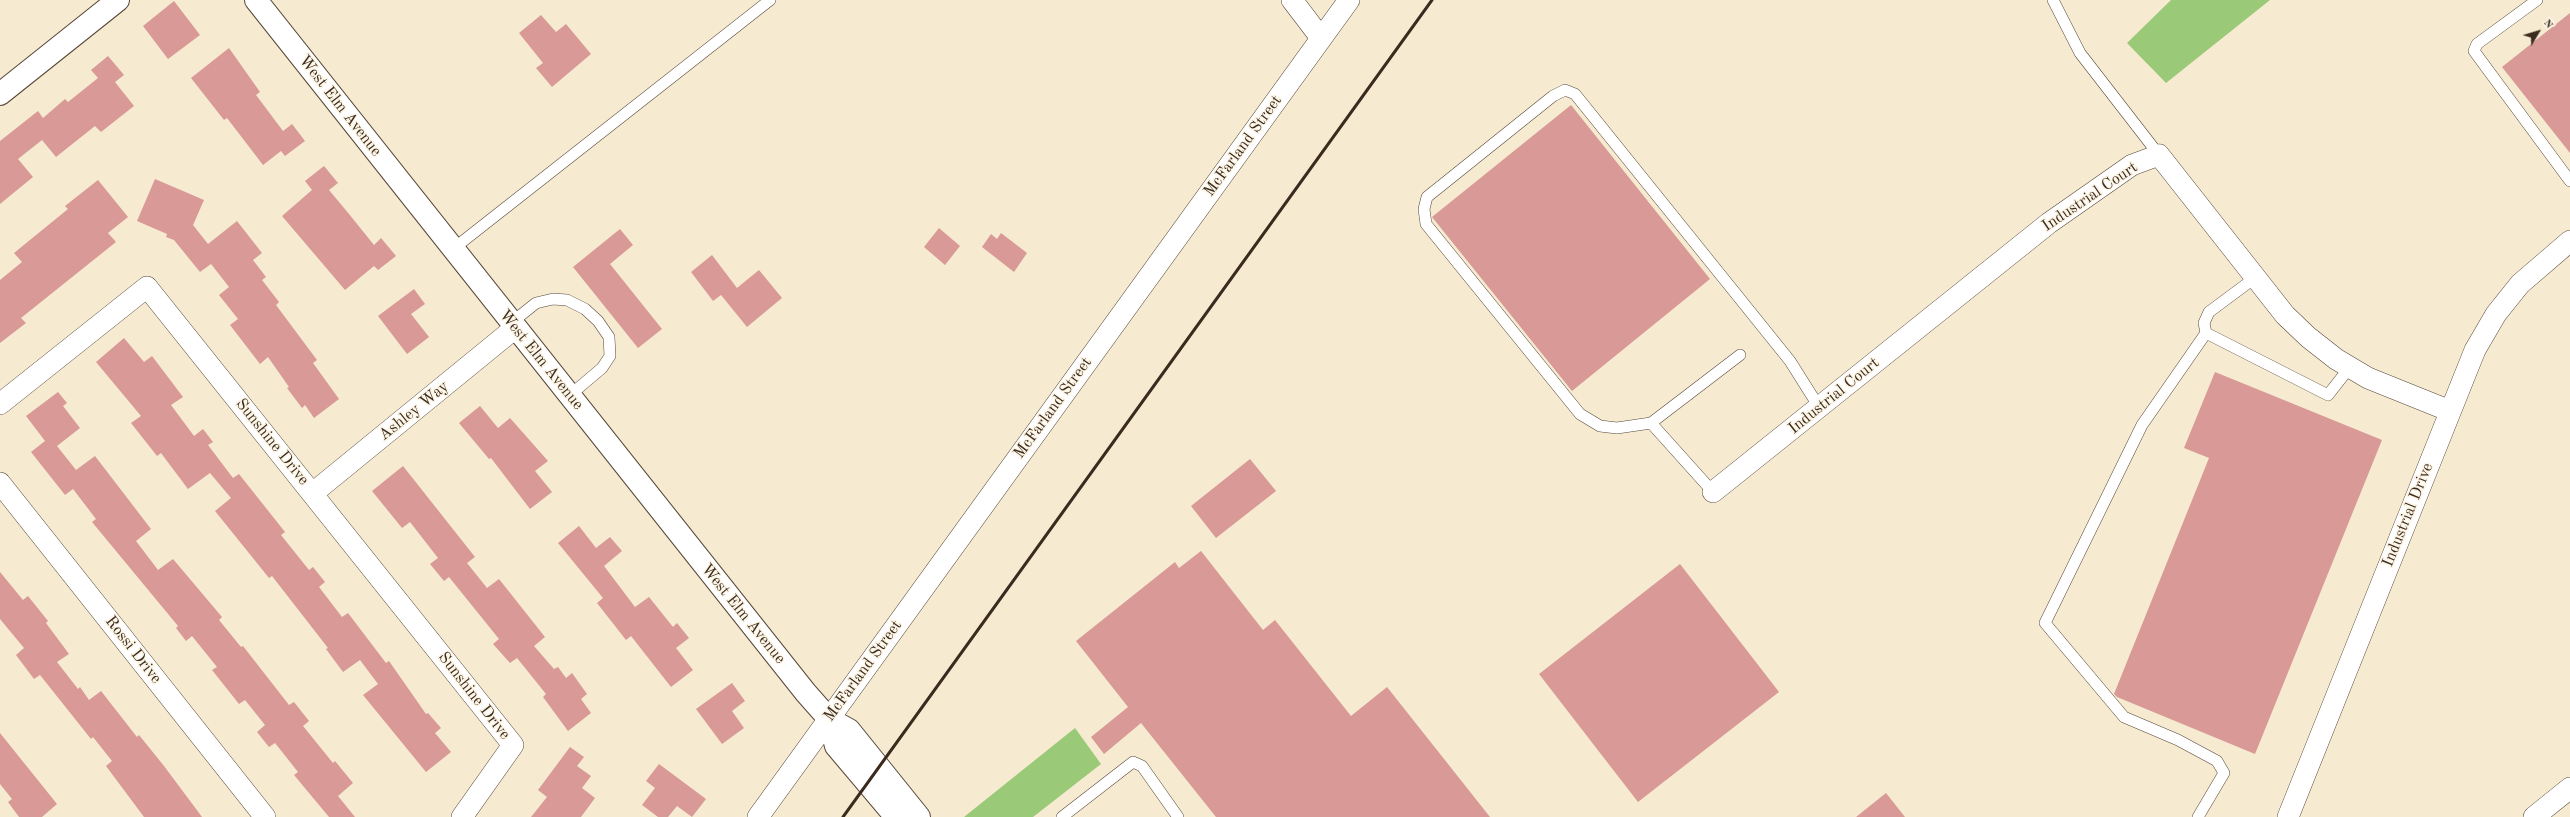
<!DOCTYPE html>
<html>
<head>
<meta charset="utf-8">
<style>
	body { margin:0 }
	#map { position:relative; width:2570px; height:817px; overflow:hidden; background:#f6ead1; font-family:"Old Standard TT",serif }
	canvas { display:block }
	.north { position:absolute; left:2518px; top:12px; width:40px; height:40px; -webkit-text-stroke:3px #fcf5e5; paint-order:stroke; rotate:52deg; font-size:11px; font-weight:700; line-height:16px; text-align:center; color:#3b2a1e }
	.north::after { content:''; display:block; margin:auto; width:14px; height:18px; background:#3b2a1e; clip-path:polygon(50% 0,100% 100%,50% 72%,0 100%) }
</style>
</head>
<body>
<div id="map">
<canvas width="2570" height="817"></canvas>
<div class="north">N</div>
</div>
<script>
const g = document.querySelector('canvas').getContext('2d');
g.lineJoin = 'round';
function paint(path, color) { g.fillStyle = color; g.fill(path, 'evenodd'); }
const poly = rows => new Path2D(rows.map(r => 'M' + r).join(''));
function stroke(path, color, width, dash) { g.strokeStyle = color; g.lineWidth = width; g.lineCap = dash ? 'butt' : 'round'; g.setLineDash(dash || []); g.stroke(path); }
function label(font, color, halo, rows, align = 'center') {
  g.font = font + ' "Old Standard TT",serif'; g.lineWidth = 3; g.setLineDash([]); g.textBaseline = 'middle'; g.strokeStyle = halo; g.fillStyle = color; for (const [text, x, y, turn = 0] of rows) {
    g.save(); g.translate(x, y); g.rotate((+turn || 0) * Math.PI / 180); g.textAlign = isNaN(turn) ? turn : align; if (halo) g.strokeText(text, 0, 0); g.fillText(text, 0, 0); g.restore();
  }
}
const green = poly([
	[2171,0,2270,0,2166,83,2127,43],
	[1075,728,1101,764,1033,817,964,817]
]);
const building = poly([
	[174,1,200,35,168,59,143,26],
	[2570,13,2570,153,2502,67],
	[541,15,556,32,566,24,591,54,552,87,536,68,543,63,519,33],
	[229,48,260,92,256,95,283,131,292,124,305,141,285,156,281,151,263,165,227,118,224,120,191,78],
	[108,56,124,75,115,82,134,106,101,132,95,126,56,157,42,140,18,159,33,177,0,204,0,141,38,111,43,118,65,99,68,102,98,78,91,70],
	[1571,105,1710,279,1572,391,1432,217],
	[324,166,338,183,329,190,349,214,374,245,381,238,396,256,378,270,374,266,345,290,282,216,312,190,305,181],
	[155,179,204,200,193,225,208,244,237,221,262,253,253,260,266,277,262,280,279,302,276,305,317,360,313,363,339,399,314,418,305,405,302,408,287,388,289,387,268,357,260,364,230,325,238,319,219,295,229,287,211,264,200,272,174,240,166,237,167,234,137,221],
	[98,180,128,217,108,233,116,242,21,318,26,323,0,343,0,280,22,262,14,253,68,209,65,206],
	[939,228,960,246,945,265,924,247],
	[620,229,633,245,610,264,662,329,638,348,573,267],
	[1001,233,1027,253,1014,272,982,247,991,234,997,239],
	[712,255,737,288,759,270,782,298,747,327,721,295,713,301,691,272],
	[414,289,425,304,411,314,429,337,407,354,378,316],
	[124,338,144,362,152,356,183,397,171,405,194,436,203,429,213,442,208,445,233,478,239,474,285,532,281,535,309,570,313,567,325,582,319,587,342,617,348,613,386,663,389,661,426,714,428,713,441,728,435,733,451,752,426,772,363,695,378,684,360,660,343,672,326,649,328,648,272,576,269,578,215,511,231,498,210,473,188,489,161,453,157,456,131,423,141,416,96,362],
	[2215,372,2382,440,2255,754,2117,697,2114,694,2209,458,2184,448],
	[58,392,67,403,63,406,80,428,57,446,76,470,95,456,151,529,136,541,158,570,173,559,222,617,219,620,241,647,243,646,289,705,294,702,309,721,303,726,333,763,335,761,353,783,338,796,355,817,329,817,294,775,298,772,275,743,269,747,257,732,265,725,245,700,239,704,212,670,217,667,192,636,186,641,176,628,178,626,92,522,96,519,73,489,65,495,31,452,45,441,26,416],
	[480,406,498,428,510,418,548,461,535,471,552,492,530,509,491,458,489,459,459,423],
	[1250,459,1276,491,1216,538,1191,506],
	[403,466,475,557,467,563,487,588,499,579,545,637,534,646,554,669,558,667,566,678,572,673,587,694,581,699,591,713,568,731,543,697,546,694,517,658,510,663,493,644,499,639,449,577,444,581,430,564,438,558,410,522,402,528,372,491],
	[579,526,596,548,610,537,622,551,604,566,635,607,649,597,673,627,677,623,689,638,676,648,693,670,671,687,631,636,626,640,597,603,603,598,558,543],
	[1201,551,1263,630,1275,620,1351,716,1387,687,1490,817,1216,817,1141,723,1104,754,1091,737,1128,707,1076,641,1175,562,1179,568],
	[1680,564,1779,692,1638,802,1539,674],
	[0,572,23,600,28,596,48,621,46,623,69,654,57,662,78,689,80,687,89,700,101,691,137,737,139,735,164,766,202,817,144,817,106,766,112,761,93,737,91,739,40,675,34,679,16,655,24,648,0,619],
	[732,683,745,701,732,711,744,728,722,744,696,709],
	[0,733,57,804,42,817,19,817,8,802,12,799,0,784],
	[570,747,584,757,577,766,591,776,582,788,595,798,581,817,531,817,547,797,538,790],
	[659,764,706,799,692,817,677,806,668,817,658,817,642,805,655,788,646,781],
	[1886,793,1905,817,1856,817]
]);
const lane = poly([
	[2053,0,2080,53,2159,155],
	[2537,0,2477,44,2474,51,2570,181],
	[453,249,770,0],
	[2256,277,2209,312,2204,323,2206,333,2328,395,2350,367],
	[511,323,536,303,553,299,567,300,585,309,598,321,609,337,610,356,602,368,569,396],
	[1651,423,1740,355],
	[1713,492,1651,423,1617,428,1600,426,1580,414,1426,224,1424,209,1427,197,1553,96,1565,90,1575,94,1790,361,1819,407],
	[1062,817,1133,762,1142,766,1178,817],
	[2198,817,2224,773,2217,761,2178,740,2124,717,2045,623,2142,425,2206,333]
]);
const street = poly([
	[1292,0,1321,38],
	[0,404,147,287,513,745,462,817],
	[0,483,265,817],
	[1713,492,2049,223,2132,165,2159,155,2285,315,2308,337,2336,359,2368,378,2450,411],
	[313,493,515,328],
	[758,817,1349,0],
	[2288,817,2475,350,2496,314,2520,284,2570,241],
	[2534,817,2570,788]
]);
const secondary = poly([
	[256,0,806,693,829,719,849,730,919,817],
	[0,94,118,0],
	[829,719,836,746,896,817]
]);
const rail = poly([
	[843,817,1432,0]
]);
const streetNames = [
	["West Elm Avenue",340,106,52],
	["McFarland Street",1243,146,-54],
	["Industrial Court",2090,197,-34],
	["West Elm Avenue",541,360,51],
	["Industrial Court",1834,396,-39],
	["McFarland Street",1053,408,-54],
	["Ashley Way",414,411,-39],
	["Sunshine Drive",272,442,51],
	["Industrial Drive",2408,515,-68],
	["West Elm Avenue",743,614,51],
	["Rossi Drive",133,650,52],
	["McFarland Street",863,671,-54],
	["Sunshine Drive",474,696,52]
];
paint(green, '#9ac978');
paint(building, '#d89997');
stroke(lane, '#574739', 12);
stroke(street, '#574739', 22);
stroke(secondary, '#574739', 24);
stroke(lane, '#fff', 11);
stroke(street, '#fff', 21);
stroke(secondary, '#fff', 22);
stroke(rail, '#3b2a1e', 3);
label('16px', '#3b2a1e', '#fcf5e5', streetNames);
</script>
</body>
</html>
